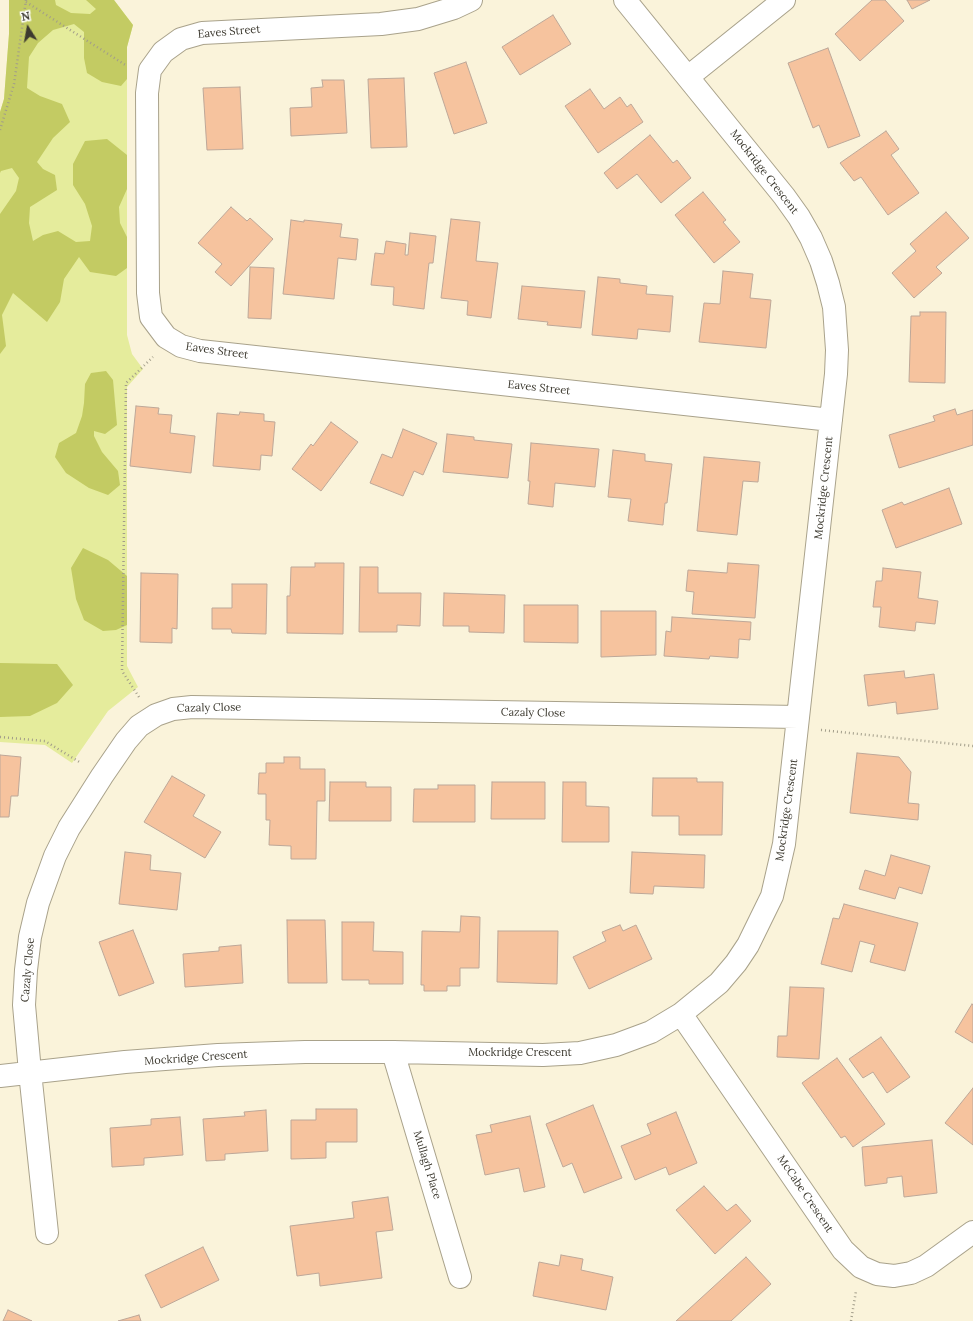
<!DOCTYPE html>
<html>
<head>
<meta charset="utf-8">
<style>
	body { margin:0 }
	#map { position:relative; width:973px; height:1321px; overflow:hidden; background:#faf3da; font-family:Lora,serif }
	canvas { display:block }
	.north { position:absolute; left:8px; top:8px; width:40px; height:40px; -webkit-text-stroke:3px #fff; paint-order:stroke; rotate:349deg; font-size:11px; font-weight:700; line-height:16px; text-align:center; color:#3c392f }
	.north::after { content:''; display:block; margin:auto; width:14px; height:18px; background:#3c392f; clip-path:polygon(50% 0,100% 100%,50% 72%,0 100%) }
</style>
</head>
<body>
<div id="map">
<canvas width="973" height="1321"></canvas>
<div class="north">N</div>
</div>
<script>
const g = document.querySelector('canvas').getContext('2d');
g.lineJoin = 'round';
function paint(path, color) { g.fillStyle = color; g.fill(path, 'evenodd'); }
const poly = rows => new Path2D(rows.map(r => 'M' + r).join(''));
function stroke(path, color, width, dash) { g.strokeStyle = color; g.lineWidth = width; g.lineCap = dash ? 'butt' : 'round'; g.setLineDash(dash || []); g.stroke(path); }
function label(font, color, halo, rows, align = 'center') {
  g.font = font + ' Lora,serif'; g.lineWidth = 3; g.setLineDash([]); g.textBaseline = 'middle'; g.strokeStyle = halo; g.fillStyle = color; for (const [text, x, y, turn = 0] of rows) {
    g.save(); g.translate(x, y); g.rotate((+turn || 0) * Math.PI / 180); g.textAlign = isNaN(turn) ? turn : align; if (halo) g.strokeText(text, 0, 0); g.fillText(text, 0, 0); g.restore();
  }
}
const green = poly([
	[9,0,114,0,133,25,127,47,127,335,132,354,143,369,127,387,127,666,138,687,108,711,72,763,45,745,0,742,0,112,4,99,9,34]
]);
const forest = poly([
	[9,0,55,0,56,5,71,13,90,14,96,9,86,0,114,0,133,25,127,47,127,79,121,86,102,82,87,73,84,58,84,32,74,24,53,30,38,43,29,57,27,88,40,96,62,104,70,122,53,138,37,162,43,169,55,175,57,190,30,207,29,223,33,241,43,235,58,231,76,242,90,241,92,226,85,204,73,185,73,164,85,141,107,139,127,155,127,189,119,207,120,223,127,237,127,268,116,276,90,272,79,257,64,279,60,302,47,322,13,293,2,315,6,346,0,354,0,214,16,191,19,178,12,168,1,171,0,173,0,112,4,99,9,34],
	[106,371,113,380,117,425,105,434,94,431,94,436,102,452,118,471,120,485,108,495,89,488,66,473,55,457,59,443,76,433,82,416,84,403,85,384,91,373],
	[83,548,108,560,127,576,127,625,116,630,103,631,84,620,76,599,71,568],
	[0,663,57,664,73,685,57,703,30,716,0,717]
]);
const building = poly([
	[872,0,885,0,904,21,860,61,835,34,872,0],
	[907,0,930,0,912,9,907,0],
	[553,15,571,44,520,75,502,47,553,15],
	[828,48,860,136,828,148,819,125,813,128,788,63,828,48],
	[466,62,487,123,454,134,434,73,466,62],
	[404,78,407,147,371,148,368,79,404,78],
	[322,80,344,80,347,133,291,136,290,108,312,107,311,88,323,87,322,80],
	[240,87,243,149,207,150,203,88,240,87],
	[590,89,604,109,620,97,627,107,631,104,643,122,598,153,565,106,590,89],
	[886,131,899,149,891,155,919,193,888,215,861,177,854,181,840,163,886,131],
	[650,135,673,163,677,160,691,178,661,203,637,174,617,189,604,173,650,135],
	[703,192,726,220,723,222,740,242,714,263,675,215,703,192],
	[231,207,247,221,250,218,273,239,231,286,215,272,222,264,198,243,231,207],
	[946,212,969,238,936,267,942,273,914,298,892,273,916,251,910,244,946,212],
	[451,219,480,222,476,261,498,263,491,318,467,315,468,301,441,298,451,219],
	[291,220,304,222,304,220,342,224,340,237,358,239,356,260,338,258,334,299,283,294,291,220],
	[410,233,436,236,433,263,429,263,424,309,393,305,394,287,371,285,375,253,384,254,386,241,406,244,405,255,408,255,410,233],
	[250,267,274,268,271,319,248,318,250,267],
	[723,271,753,274,750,298,771,300,766,348,699,342,704,303,720,304,723,271],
	[598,277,620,279,620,283,647,286,646,294,673,296,670,332,638,329,637,339,592,335,598,277],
	[522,286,585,291,581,328,547,325,548,322,518,319,522,286],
	[920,312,946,312,945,383,909,382,911,316,920,316,920,312],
	[136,406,159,408,158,414,172,415,170,433,195,436,191,473,130,466,136,406],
	[955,409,957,415,973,410,973,445,899,468,889,435,935,421,933,416,955,409],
	[240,412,264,414,264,421,275,422,272,456,261,455,260,470,213,466,217,413,239,415,240,412],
	[331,422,358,442,321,491,292,469,311,444,313,446,331,422],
	[403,429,437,443,423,475,414,471,403,496,370,483,382,454,392,458,403,429],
	[447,434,474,437,474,440,512,444,508,478,443,472,447,434],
	[531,443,599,449,595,487,555,483,553,507,528,504,530,481,528,481,531,443],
	[613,450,645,454,645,461,672,464,667,503,665,503,663,525,628,521,631,499,608,497,613,450],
	[704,457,760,462,758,482,743,481,737,535,697,531,704,457],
	[949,488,962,524,896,548,882,510,902,502,904,505,949,488],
	[315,563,344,563,343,634,287,633,287,596,290,596,291,567,315,567,315,563],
	[728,563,759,565,755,618,692,614,694,592,686,591,688,570,727,573,728,563],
	[360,567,378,567,378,593,421,593,420,626,397,625,397,632,359,632,360,567],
	[883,568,921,572,918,598,938,601,935,624,916,622,915,631,879,627,881,607,873,607,876,581,882,581,883,568],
	[141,573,178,574,177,629,172,628,172,643,140,642,141,573],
	[232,584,267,584,266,634,232,633,231,629,212,629,212,608,232,608,232,584],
	[444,593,505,595,504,633,469,632,469,626,443,626,444,593],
	[524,605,578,605,578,643,524,642,524,605],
	[601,611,656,611,656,655,601,657,601,611],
	[672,617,751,622,750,640,739,639,738,658,710,656,709,659,664,656,666,631,671,632,672,617],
	[904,671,905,678,934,674,938,709,897,714,896,702,868,706,864,675,904,671],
	[857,753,899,757,911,772,908,803,919,804,918,820,850,813,857,753],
	[0,755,21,757,18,796,11,796,9,817,0,817,0,755],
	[284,757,300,757,300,769,325,769,325,801,317,801,316,859,291,859,291,846,269,845,270,820,266,820,266,794,258,794,259,773,266,773,266,763,284,763,284,757],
	[172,776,205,795,193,816,221,832,205,858,144,822,172,776],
	[653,778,697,778,697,782,723,782,722,835,679,835,679,816,652,816,653,778],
	[330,782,366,782,366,787,391,787,391,821,329,821,330,782],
	[492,782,545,782,545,819,491,819,492,782],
	[563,782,586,782,586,806,609,807,609,842,562,842,563,782],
	[438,785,475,785,475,822,413,822,414,789,438,789,438,785],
	[125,852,151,855,150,870,181,873,177,910,119,904,125,852],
	[632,852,705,855,704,888,654,886,653,894,630,893,632,852],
	[891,855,930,866,922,894,899,887,895,899,859,889,865,870,885,876,891,855],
	[844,904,918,923,905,971,870,962,875,945,860,941,852,972,821,964,833,918,839,919,844,904],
	[461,916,480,917,479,968,460,968,460,986,447,986,447,991,424,991,424,985,421,985,422,931,460,932,461,916],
	[287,920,325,920,327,983,288,983,287,920],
	[342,922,374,922,373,951,403,952,403,984,369,984,369,980,342,980,342,922],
	[620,925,623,931,636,925,652,959,589,989,573,957,606,941,602,932,620,925],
	[133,930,154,983,119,996,99,942,133,930],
	[498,931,558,931,557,984,497,982,498,931],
	[241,945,243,983,185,987,183,954,219,951,219,947,241,945],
	[790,987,824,988,819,1059,777,1057,778,1036,787,1036,790,987],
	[972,1004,973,1005,973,1043,955,1032,972,1004],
	[881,1037,910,1077,887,1093,873,1072,863,1078,849,1059,881,1037],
	[837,1058,885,1124,853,1147,845,1136,841,1138,802,1083,837,1058],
	[973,1088,973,1145,945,1123,973,1088],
	[593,1105,622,1178,584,1193,572,1163,563,1167,546,1124,593,1105],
	[316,1109,357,1109,357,1142,326,1142,326,1158,291,1159,291,1120,316,1120,316,1109],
	[266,1110,268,1151,225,1154,225,1160,206,1161,203,1119,245,1116,244,1112,266,1110],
	[676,1112,697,1163,669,1175,666,1167,635,1180,621,1146,651,1134,647,1124,676,1112],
	[530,1116,545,1187,524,1192,519,1168,485,1175,476,1135,492,1132,490,1125,530,1116],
	[180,1117,183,1155,144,1158,144,1165,112,1167,110,1128,151,1125,151,1119,180,1117],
	[932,1140,937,1193,904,1197,902,1176,887,1178,887,1183,865,1186,862,1147,932,1140],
	[704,1186,727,1211,736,1204,751,1221,715,1254,676,1210,704,1186],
	[388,1197,393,1230,376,1232,382,1278,320,1286,319,1273,297,1276,290,1226,354,1218,352,1202,388,1197],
	[203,1247,219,1280,161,1308,145,1275,203,1247],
	[561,1255,583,1259,581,1270,613,1277,606,1310,533,1296,539,1262,559,1266,561,1255],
	[746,1257,771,1284,731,1321,676,1321,746,1257],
	[8,1310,32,1321,3,1321,8,1310],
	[139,1315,141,1321,118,1321,139,1315]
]);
const path = poly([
	[26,2,127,66],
	[0,130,14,84,26,0],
	[139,697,122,671,126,383,153,357],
	[821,730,973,746],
	[0,737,45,741,81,763],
	[851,1321,856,1291]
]);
const minor = poly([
	[471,0,454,8,418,19,381,24,202,33,181,39,163,52,150,70,147,93,148,293,151,317,166,337,181,346,200,351,831,420],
	[688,77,784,0],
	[681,1014,843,1250,861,1267,877,1274,894,1276,911,1273,926,1266,973,1232],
	[393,1052,460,1277],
	[0,1076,125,1062,218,1055,305,1052,393,1052,543,1055,580,1053,616,1045,651,1032,681,1014,719,983,736,963,748,945,772,896,784,844,836,374,837,350,834,307,828,283,821,261,811,238,799,217,784,196,625,0],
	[47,1233,30,1072,24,1005,26,970,30,937,38,903,55,856,69,828,102,776,126,741,139,726,156,715,173,709,192,707,798,717]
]);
const streetNames = [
	["Eaves Street",229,32,-5],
	["Mockridge Crescent",764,172,52],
	["Eaves Street",217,351,8],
	["Eaves Street",539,388,6],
	["Mockridge Crescent",824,488,-84],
	["Cazaly Close",209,708,-1],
	["Cazaly Close",533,713,1],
	["Mockridge Crescent",787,810,-82],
	["Cazaly Close",28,970,-85],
	["Mockridge Crescent",520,1053],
	["Mockridge Crescent",196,1058,-4],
	["Mullagh Place",427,1165,73],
	["McCabe Crescent",805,1194,56]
];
paint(green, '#e5ec9c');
paint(forest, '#c3cb63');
paint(building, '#f6c39e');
stroke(building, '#bda798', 1);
stroke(minor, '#a9a28b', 24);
stroke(path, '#a29d8a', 2.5, [1, 3]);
stroke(minor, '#fff', 22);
label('11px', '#3c392f', '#fff', streetNames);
</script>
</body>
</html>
